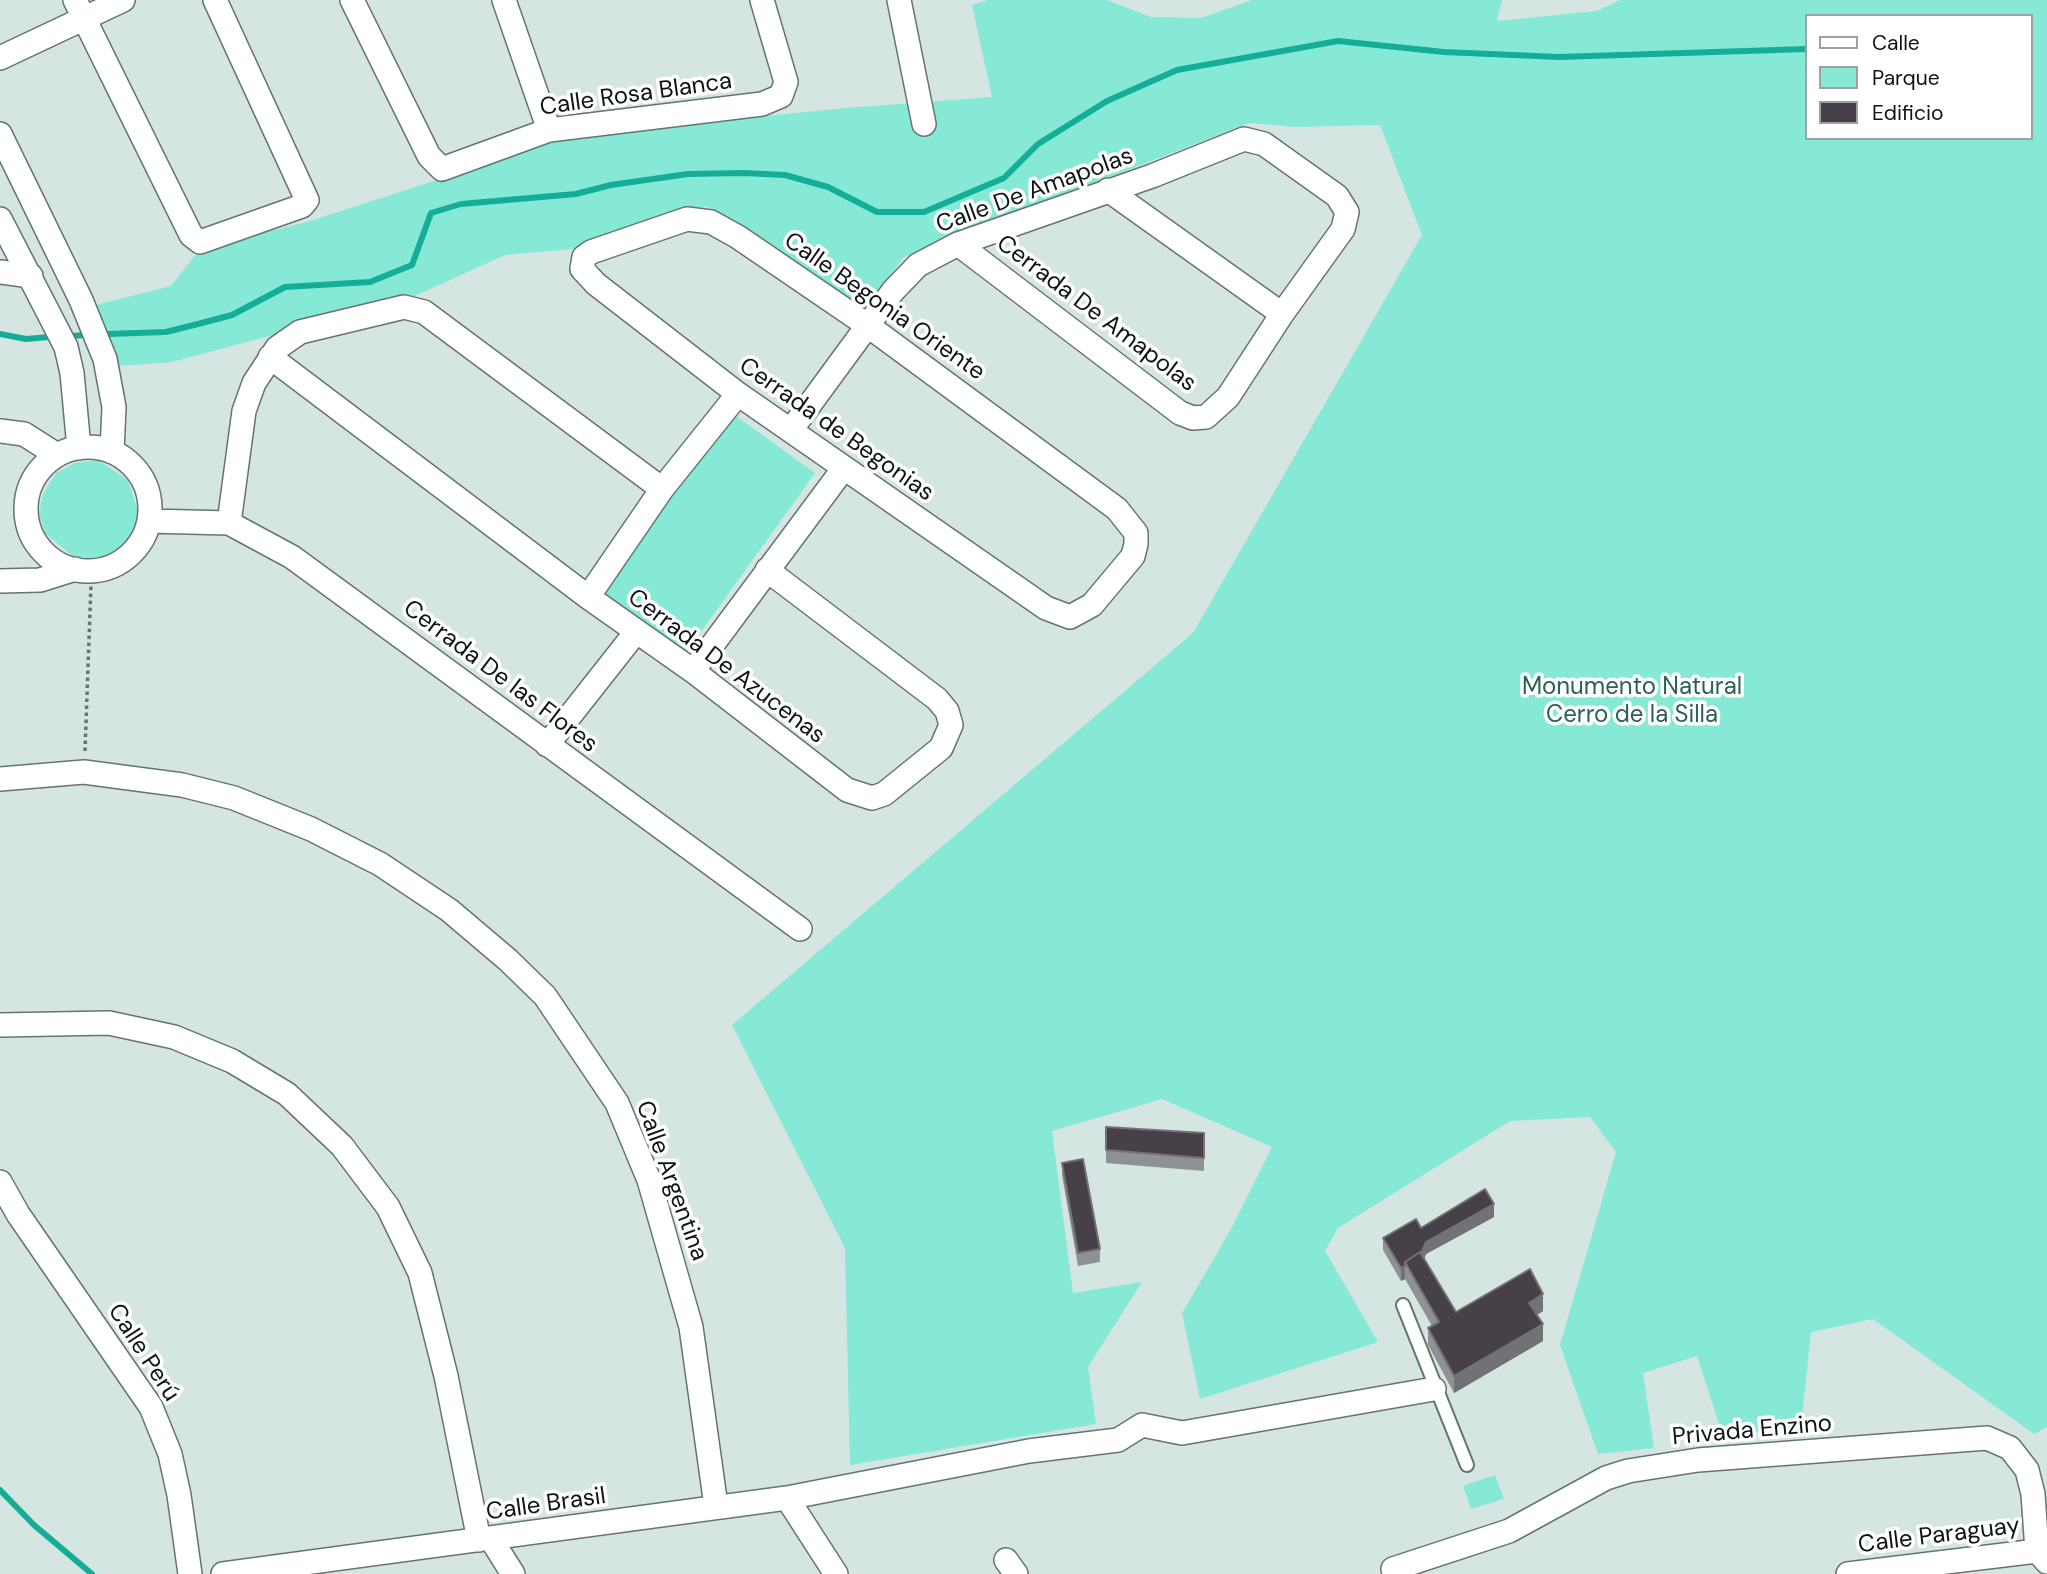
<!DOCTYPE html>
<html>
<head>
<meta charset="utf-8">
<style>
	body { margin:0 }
	#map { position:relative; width:2047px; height:1574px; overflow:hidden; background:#d5e5e1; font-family:"DM Sans",sans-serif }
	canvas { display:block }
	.legend { position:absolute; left:1805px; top:14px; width:228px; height:126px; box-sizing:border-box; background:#fff; border:2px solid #9fa1a0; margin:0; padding:9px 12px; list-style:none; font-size:21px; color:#0e1412 }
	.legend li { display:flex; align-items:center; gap:14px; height:35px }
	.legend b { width:35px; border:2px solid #9fa1a0 }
</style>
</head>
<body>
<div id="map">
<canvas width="2047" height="1574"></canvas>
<ul class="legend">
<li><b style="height:9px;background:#fff"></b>Calle</li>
<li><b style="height:19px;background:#86e9d5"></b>Parque</li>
<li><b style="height:19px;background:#484048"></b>Edificio</li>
</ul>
</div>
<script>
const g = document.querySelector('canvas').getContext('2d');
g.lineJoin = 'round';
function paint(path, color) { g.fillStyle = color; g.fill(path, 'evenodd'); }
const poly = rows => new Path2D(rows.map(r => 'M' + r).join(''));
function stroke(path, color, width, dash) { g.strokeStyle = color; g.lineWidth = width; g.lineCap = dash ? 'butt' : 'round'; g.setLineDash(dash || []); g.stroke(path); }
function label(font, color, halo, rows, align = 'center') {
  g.font = font + ' "DM Sans",sans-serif'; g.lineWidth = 7; g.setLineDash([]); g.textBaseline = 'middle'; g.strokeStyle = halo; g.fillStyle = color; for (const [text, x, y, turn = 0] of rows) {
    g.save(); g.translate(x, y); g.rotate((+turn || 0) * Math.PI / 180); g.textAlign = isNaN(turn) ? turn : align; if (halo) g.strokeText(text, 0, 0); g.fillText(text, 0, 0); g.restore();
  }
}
const green = poly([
	[988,0,1107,0,1151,17,1201,18,1252,0,1502,0,1497,21,1597,11,1620,0,2047,0,2047,1427,2034,1434,1873,1319,1811,1332,1801,1426,1723,1436,1697,1356,1643,1373,1654,1448,1598,1454,1560,1345,1616,1152,1590,1117,1510,1121,1338,1228,1325,1251,1378,1342,1200,1399,1182,1313,1231,1229,1272,1147,1162,1099,1052,1131,1073,1293,1142,1282,1088,1367,1096,1424,850,1465,845,1248,732,1025,1193,633,1422,235,1380,125,1296,127,1249,123,904,257,865,307,706,206,594,247,505,255,408,299,172,362,118,366,88,307,171,286,201,248,307,222,440,179,552,137,846,108,992,97,972,5],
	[1807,16,2031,16,2031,138,1807,138],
	[729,411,815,473,683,657,597,595],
	[98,460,128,480,138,512,135,534,123,550,104,558,76,559,45,533,39,513,43,494,56,473,75,463],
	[1495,1475,1504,1499,1471,1509,1463,1486]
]);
const stream = poly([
	[0,334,26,339,49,337],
	[107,334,166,332,198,324,232,315,285,287,370,282,412,265,431,213,461,204,576,194,611,185,688,174,744,173,785,175,828,187,877,212,924,212,1004,178,1038,144,1107,101,1177,70,1338,41,1444,52,1559,57,1807,49],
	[73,336,84,335],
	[0,1490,34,1525,92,1574]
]);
const path = poly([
	[85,751,91,584]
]);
const service = poly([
	[1403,1305,1467,1465]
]);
const minor = poly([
	[75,0,191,235,200,242,302,206,307,200,215,0],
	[352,0,429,156,442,169,549,130,762,104,781,96,786,82,762,0],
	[504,0,549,130],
	[899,0,924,124],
	[0,58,123,0],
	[0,134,81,300,105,359,114,407,112,452],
	[1108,190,1282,314],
	[0,219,66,347,72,373,79,448],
	[687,219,711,222,738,237,867,325,1117,509,1136,533,1136,544,1133,556,1092,605,1070,617,1046,608,738,394,596,284,582,269,584,257,591,252,687,219],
	[0,272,31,276],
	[270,357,588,597,693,671,847,790,872,798,884,794,941,748,951,725,947,711,937,699,767,570],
	[791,430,893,291,918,265,958,244,1152,176,1244,139,1264,144,1337,196,1347,212,1343,229,1282,314,1228,397,1206,417,1193,418,1180,413,958,244],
	[0,431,24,434,57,455],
	'26 509a62 62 0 1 1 124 0a62 62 0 1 1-124 0Z',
	[149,521,229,523,292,557,800,929],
	[229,523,244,411,254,383,277,348,300,332,404,307,424,312,662,489],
	[0,581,40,580,75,569],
	[588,597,662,489,738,394],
	[693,671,844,468],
	[547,745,636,632],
	[0,779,84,772,182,785,234,798,311,829,380,864,449,910,508,960,545,996,617,1103,649,1180,691,1327,716,1506],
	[0,1025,109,1023,174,1037,232,1061,287,1094,342,1146,388,1207,420,1273,446,1376,479,1540],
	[0,1182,18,1214,151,1407,170,1454,179,1495,190,1574],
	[787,1498,836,1574],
	[491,1539,513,1574],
	[1006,1560,1016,1574],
	[1393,1569,1509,1531,1606,1478,1628,1471,1698,1460,1987,1438,2010,1448,2027,1470,2033,1494,2037,1551,2047,1562],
	[223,1574,787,1498,1029,1451,1118,1440,1142,1425,1182,1433,1434,1389],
	[1848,1574,2037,1551]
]);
const wall = poly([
	[1106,1127,1204,1133,1204,1171,1106,1163],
	[1062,1163,1100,1249,1100,1262,1078,1266,1062,1175],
	[1494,1217,1426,1254,1424,1259,1456,1312,1543,1311,1537,1315,1543,1341,1454,1393,1428,1345,1428,1328,1432,1326,1405,1279,1401,1281,1383,1250,1383,1238,1421,1228]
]);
const shadedWall = poly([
	[1494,1204,1494,1217,1426,1254,1420,1269,1412,1274,1426,1242],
	[1405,1266,1405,1279,1401,1281,1401,1268],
	[1543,1294,1543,1311,1529,1320,1529,1303],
	[1543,1324,1543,1341,1454,1393,1454,1376]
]);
const building = poly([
	[1106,1127,1204,1133,1204,1158,1106,1150,1106,1127],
	[1083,1159,1100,1249,1078,1253,1062,1163,1083,1159],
	[1485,1189,1494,1204,1426,1242,1421,1254,1420,1252,1405,1262,1405,1266,1401,1268,1383,1238,1416,1219,1421,1228,1485,1189],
	[1420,1252,1456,1312,1530,1269,1543,1294,1529,1303,1543,1324,1454,1376,1428,1328,1439,1322,1405,1262,1420,1252]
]);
const streetNames = [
	["Calle Rosa Blanca",636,95,-8],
	["Calle De Amapolas",1035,191,-20],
	["Calle Begonia Oriente",884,307,35],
	["Cerrada De Amapolas",1096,314,37],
	["Cerrada de Begonias",836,430,35],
	["Cerrada De Azucenas",726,667,37],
	["Cerrada De las Flores",500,677,37],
	["Calle Argentina",671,1181,70],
	["Calle Perú",143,1353,57],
	["Privada Enzino",1752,1431,-5],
	["Calle Brasil",546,1505,-8],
	["Calle Paraguay",1939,1536,-7]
];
const parkNames = [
	["Monumento Natural",1632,688],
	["Cerro de la Silla",1632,716]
];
paint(green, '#86e9d5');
stroke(stream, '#14ad97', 6);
stroke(service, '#667471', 16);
stroke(minor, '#667471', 26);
stroke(path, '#697471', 3.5, [3.5, 3.5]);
stroke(service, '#fff', 12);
stroke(minor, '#fff', 23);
paint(wall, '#8e9294');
paint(shadedWall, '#727276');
paint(building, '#484048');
stroke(building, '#727276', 2);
label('24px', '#0e1412', '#fff', streetNames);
label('24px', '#2a6055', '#fff', parkNames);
</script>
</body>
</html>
